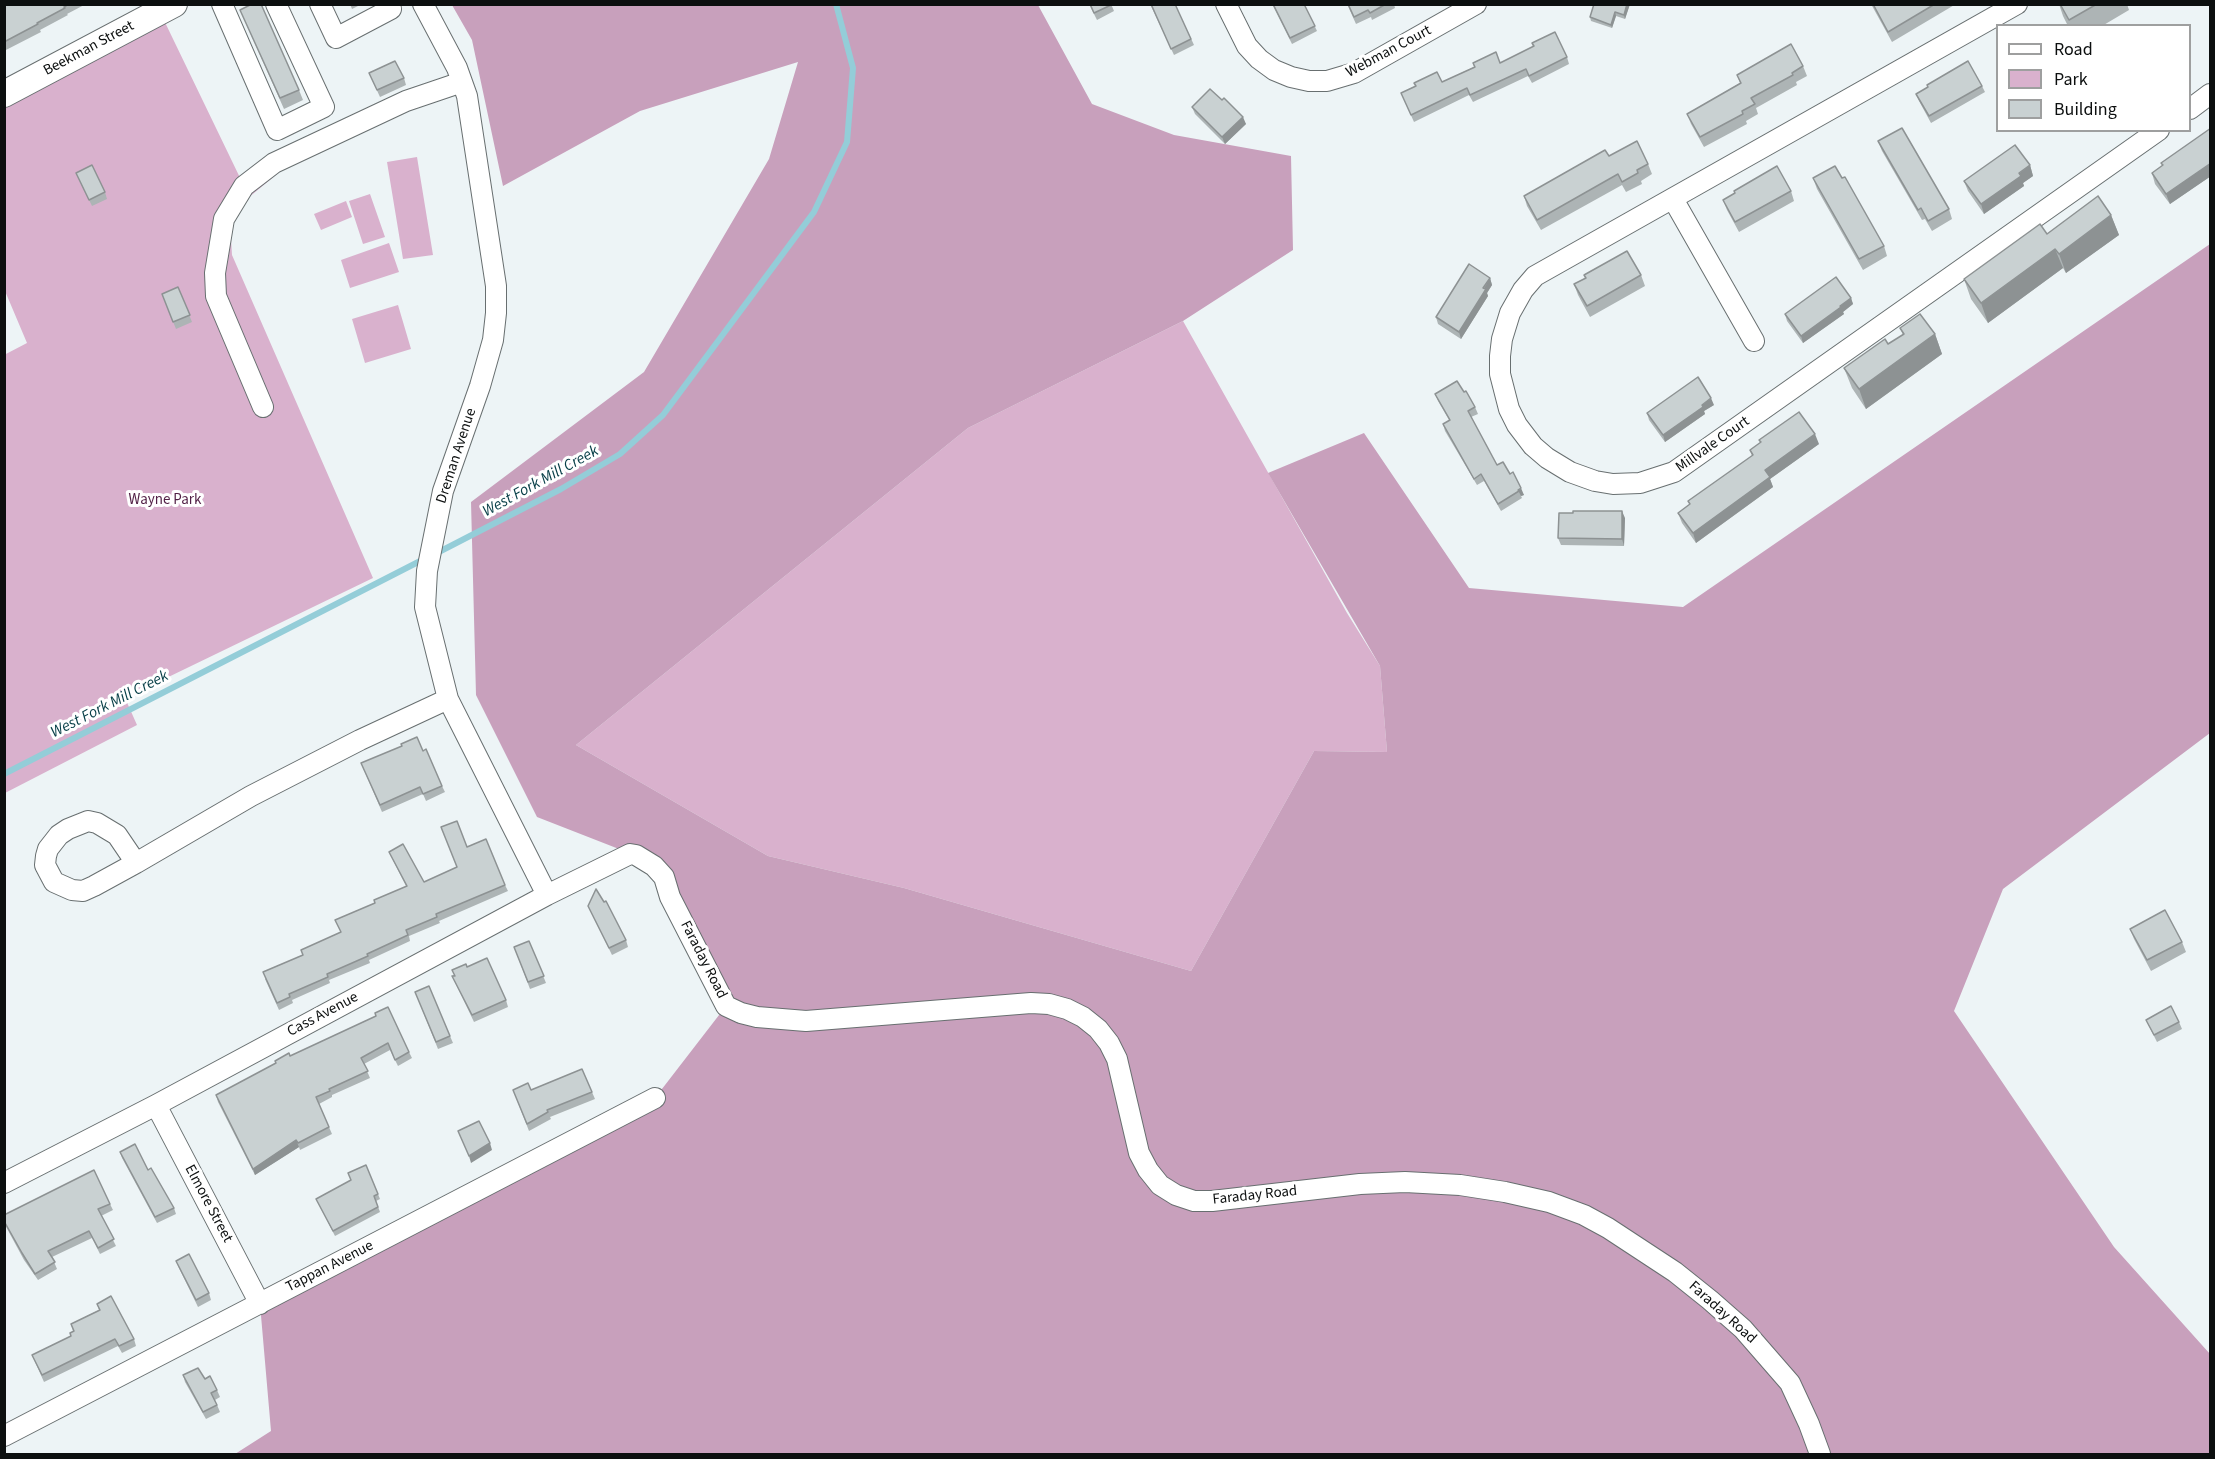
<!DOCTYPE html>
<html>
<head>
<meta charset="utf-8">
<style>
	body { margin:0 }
	#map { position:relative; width:2215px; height:1459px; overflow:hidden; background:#edf4f6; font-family:"Source Sans 3",sans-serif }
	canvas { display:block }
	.frame { position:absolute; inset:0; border:6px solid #0c0f0f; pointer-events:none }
	.legend { position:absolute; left:1996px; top:24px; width:195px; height:108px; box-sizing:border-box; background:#fff; border:2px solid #9e9f9f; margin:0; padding:8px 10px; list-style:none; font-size:18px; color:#0c0f0f }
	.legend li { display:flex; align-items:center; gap:12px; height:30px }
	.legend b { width:30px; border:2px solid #9e9f9f }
</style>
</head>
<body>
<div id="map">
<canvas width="2215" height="1459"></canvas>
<div class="frame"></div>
<ul class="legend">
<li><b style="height:8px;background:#fff"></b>Road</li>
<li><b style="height:16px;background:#d9b1cd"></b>Park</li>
<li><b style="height:16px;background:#c9d1d2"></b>Building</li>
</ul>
</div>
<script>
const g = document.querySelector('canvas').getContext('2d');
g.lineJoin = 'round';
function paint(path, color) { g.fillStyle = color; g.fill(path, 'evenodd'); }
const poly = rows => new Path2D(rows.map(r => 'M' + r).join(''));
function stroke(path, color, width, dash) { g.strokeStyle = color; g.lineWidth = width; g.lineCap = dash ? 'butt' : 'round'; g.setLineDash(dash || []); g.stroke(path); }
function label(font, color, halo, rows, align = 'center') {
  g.font = font + ' "Source Sans 3",sans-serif'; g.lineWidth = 6; g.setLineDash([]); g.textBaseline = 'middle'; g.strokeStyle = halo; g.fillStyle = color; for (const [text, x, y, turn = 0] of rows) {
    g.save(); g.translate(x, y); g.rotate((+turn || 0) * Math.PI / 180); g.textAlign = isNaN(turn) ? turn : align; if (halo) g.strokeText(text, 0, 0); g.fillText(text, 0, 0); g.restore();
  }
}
const green = poly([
	[160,12,244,186,274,163,277,174,242,203,230,223,232,255,373,578,125,698,137,725,5,793,4,355,27,343,5,291,5,94],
	[417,157,433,255,403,259,387,162],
	[370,194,385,237,363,244,349,201],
	[346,201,352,217,321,230,314,214],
	[389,243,399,272,350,288,341,260],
	[398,305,411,349,365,363,352,319],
	[1183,321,1347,613,1380,666,1387,752,1314,751,1191,971,904,888,768,856,576,745,968,428]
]);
const forest = poly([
	[452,5,1038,5,1092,104,1174,135,1291,156,1293,250,1183,321,968,428,576,745,768,856,904,888,1191,971,1314,751,1387,752,1380,666,1268,473,1364,433,1469,588,1683,607,2210,244,2210,733,2003,889,1954,1011,2114,1247,2210,1354,2210,1454,235,1454,271,1431,260,1304,655,1098,726,1006,642,858,537,817,476,695,471,502,644,372,769,159,798,62,640,111,503,186,472,40]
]);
const stream = poly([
	[435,554,561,489,620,454,663,415,814,212,847,142,853,68,836,4],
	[4,774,426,558]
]);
const minor = poly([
	[222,4,277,130,324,107,276,4],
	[320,4,336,38,391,9,388,4],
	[423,4,457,68,467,96,496,286,496,313,493,340,480,386,443,491,427,571,425,607,448,699,547,895],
	[1226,4,1247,46,1259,59,1274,70,1291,77,1309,81,1327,81,1354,73,1476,4],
	[2017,4,1535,276,1523,290,1510,313,1502,339,1500,356,1500,374,1509,409,1517,425,1533,446,1547,458,1570,472,1595,481,1613,484,1640,483,1674,472,2159,130],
	[2190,109,2210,94],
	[1673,199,1754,341],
	[263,407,216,296,215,273,224,219,244,186,274,163,406,101,462,82],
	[136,863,117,835,97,823,88,821,68,829,59,835,48,849,46,856,45,865,54,882,72,890,83,891,94,886,136,863,251,796,360,740,448,699],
	[156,1105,260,1304],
	[4,1183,156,1105,547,895,630,854,636,855,654,866,664,877,670,897,726,1006,741,1013,757,1017,806,1021,1031,1003,1049,1004,1067,1009,1083,1017,1098,1029,1109,1043,1117,1059,1139,1153,1148,1170,1160,1185,1176,1195,1194,1201,1212,1201,1360,1184,1405,1182,1460,1185,1505,1192,1549,1202,1584,1215,1608,1228,1675,1272,1710,1300,1743,1329,1790,1383,1809,1424,1820,1454],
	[4,1436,655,1098]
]);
const major = poly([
	[4,94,174,4]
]);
const wall = poly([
	[4,4,86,4,67,14,68,15,40,30,41,32,4,51],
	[350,4,362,4,352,9],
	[1089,4,1111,4,1114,11,1097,20],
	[1150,4,1175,4,1194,45,1174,55],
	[1272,4,1304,4,1317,31,1292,44],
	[1347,4,1394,4,1395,8,1372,20,1371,17,1356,24],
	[1594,4,1630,4,1625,19,1616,16,1612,28,1591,21,1590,17],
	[1871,4,1956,4,1892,42],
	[2059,4,2127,4,2129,10,2102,26,2068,26,2063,16],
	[240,10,299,90,303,100,284,109],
	[1532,43,1567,57,1569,64,1532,83,1528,76,1473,102,1469,95,1414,122,1401,93,1415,86,1442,82,1474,67,1473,63,1500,63,1533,47],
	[1803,66,1807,76,1796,82,1797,85,1756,108,1758,114,1746,121,1747,124,1704,147,1691,124,1687,114,1740,83,1737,75],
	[369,73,404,78,406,85,380,97],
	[1982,86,1985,92,1931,123,1919,101,1916,94],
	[1222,100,1246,124,1225,144,1195,114,1192,107],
	[2211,128,2211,176,2170,204,2155,184,2152,173,2162,166,2161,163],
	[1878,141,1949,209,1952,219,1932,231,1925,219,1922,220,1882,151],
	[1609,156,1648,164,1652,174,1641,181,1642,184,1626,192,1622,185,1541,230,1527,206,1524,196],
	[2030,165,2033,176,2023,183,2024,186,1984,214,1968,191,1964,181],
	[76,173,105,192,107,199,92,206],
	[1813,178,1884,246,1887,256,1863,270,1817,189],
	[1734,191,1791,191,1794,201,1739,232,1727,210,1723,200,1735,194],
	[2111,215,2119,235,2066,273,2063,268,1988,323,1971,299,1964,279,2047,234],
	[1584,275,1641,275,1645,286,1590,317,1578,295,1574,284,1585,278],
	[1490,278,1492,285,1487,293,1488,296,1461,339,1438,324,1436,317],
	[178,287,192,322,176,329,162,294],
	[1851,298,1853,304,1843,312,1844,314,1803,343,1787,321,1785,314],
	[1900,328,1935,334,1942,354,1866,409,1852,388,1844,368,1888,344,1903,335],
	[1464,392,1475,407,1478,414,1471,417,1497,465,1524,495,1521,496,1522,498,1501,511,1484,481,1477,485,1445,431,1443,424,1449,420,1438,401,1435,394],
	[1714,405,1704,411,1705,414,1665,442,1649,420,1647,413],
	[1759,440,1819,444,1770,479,1773,487,1696,543,1682,523,1678,513,1690,504,1688,501,1752,456,1750,450,1760,443],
	[1625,518,1624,546,1561,545,1558,538],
	[423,751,442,786,445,792,426,801,423,794,382,812,361,763],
	[467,847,505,885,508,891,439,921,440,923,409,936,410,941,369,960,370,963,329,980,330,983,292,1000,293,1003,279,1010,265,979,340,932,375,903,406,886,389,852,424,882,457,868],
	[604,902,626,940,628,947,612,955,588,906],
	[2130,929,2182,942,2186,952,2151,971,2134,939],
	[529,941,546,983,530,989,514,947],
	[467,967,506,1000,508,1007,474,1022,452,976],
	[415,992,450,1036,453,1043,438,1049],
	[376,1016,409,1052,412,1058,398,1066,390,1050,364,1064,370,1078,332,1095,332,1097,319,1104,332,1134,300,1150,299,1147,255,1175,218,1102,216,1095,290,1056],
	[2146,1020,2179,1022,2182,1029,2157,1042],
	[582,1069,595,1099,550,1117,551,1119,529,1131,513,1090,531,1090],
	[120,1152,148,1170,174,1208,176,1214,157,1223,122,1158],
	[366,1165,380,1199,376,1201,380,1212,335,1236,316,1199,351,1180],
	[110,1204,113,1210,101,1216,116,1246,100,1254,92,1238,52,1257,57,1269,38,1280,24,1260,4,1223,4,1215],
	[176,1261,209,1293,211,1300,198,1307,179,1268],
	[97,1304,134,1339,136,1346,122,1353,118,1346,44,1382,32,1355,71,1336,73,1331,71,1324,99,1310],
	[183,1375,205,1379,217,1390,220,1397,215,1400,220,1412,206,1419,185,1382]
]);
const shadedWall = poly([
	[1627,4,1630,4,1625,19,1624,15],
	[1615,12,1616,16,1612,28,1611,25],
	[1243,117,1246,124,1225,144,1222,137],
	[2211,163,2211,176,2170,204,2166,194],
	[2030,165,2033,176,2023,183,2024,186,1984,214,1981,204],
	[2111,215,2119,235,2066,273,2059,254],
	[2055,249,2063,268,1988,323,1981,303],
	[1490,278,1492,285,1487,293,1488,296,1461,339,1459,332],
	[1851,298,1853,304,1843,312,1844,314,1803,343,1801,336],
	[1935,334,1942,354,1866,409,1859,389],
	[1711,398,1714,405,1704,411,1705,414,1665,442,1663,435],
	[1815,434,1819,444,1770,479,1773,487,1696,543,1693,533,1765,470],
	[1521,488,1524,495,1521,496,1518,490],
	[1622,511,1625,518,1624,546,1622,539],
	[296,1140,299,1147,255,1175,253,1169],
	[490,1143,492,1150,471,1163,469,1156]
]);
const building = poly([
	[4,4,69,4,64,7,65,8,37,23,38,24,4,42,4,4],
	[252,4,261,4,299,90,280,98,240,10,252,4],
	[1090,4,1111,4,1111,5,1094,13,1090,4],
	[1151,4,1175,4,1191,39,1171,49,1151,4],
	[1273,4,1304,4,1315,26,1290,38,1273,4],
	[1348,4,1386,4,1370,13,1368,10,1354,17,1348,4],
	[1594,4,1627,4,1624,15,1615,12,1611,25,1590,17,1594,4],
	[1873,4,1935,4,1888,32,1873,4],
	[2060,4,2097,4,2069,20,2060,4],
	[1555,32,1567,57,1529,76,1526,69,1470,95,1467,88,1411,115,1401,93,1416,86,1414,83,1437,72,1442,82,1475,67,1473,63,1496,52,1500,63,1534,46,1532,43,1555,32],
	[1791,44,1803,66,1792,73,1793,75,1751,98,1755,104,1742,111,1743,114,1700,137,1687,114,1741,83,1737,75,1791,44],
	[395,61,404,78,377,90,369,73,395,61],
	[1968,61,1982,86,1929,116,1916,94,1928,87,1927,85,1968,61],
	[1210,89,1222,100,1224,98,1243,117,1222,137,1192,107,1210,89],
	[1902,128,1949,209,1928,221,1921,208,1918,210,1878,141,1902,128],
	[2211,128,2211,163,2166,194,2152,173,2163,165,2161,163,2211,128],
	[1637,141,1648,164,1637,170,1638,173,1622,182,1618,174,1537,220,1524,196,1605,150,1609,156,1637,141],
	[2015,145,2030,165,2019,173,2021,176,1981,204,1964,181,2015,145],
	[92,165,105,192,89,200,76,173,92,165],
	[1777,166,1791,191,1735,222,1723,200,1735,193,1734,191,1777,166],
	[1835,166,1842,178,1845,177,1884,246,1859,259,1813,178,1835,166],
	[2098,196,2111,215,2059,254,2055,249,1981,303,1964,279,2040,224,2047,234,2098,196],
	[1627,251,1641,275,1587,306,1574,284,1586,278,1584,275,1627,251],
	[1469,264,1490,278,1483,288,1486,289,1459,332,1436,317,1469,264],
	[1836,277,1851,298,1840,306,1841,307,1801,336,1785,314,1836,277],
	[178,287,190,315,173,322,162,294,178,287],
	[1920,314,1935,334,1859,389,1844,368,1885,339,1888,344,1904,334,1900,328,1920,314],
	[1698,377,1711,398,1702,405,1703,407,1663,435,1647,413,1698,377],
	[1457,381,1464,392,1466,391,1475,407,1468,411,1497,465,1503,462,1510,474,1513,472,1521,488,1518,490,1519,491,1498,504,1481,474,1474,479,1443,424,1450,420,1435,394,1457,381],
	[1799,412,1815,434,1765,470,1770,477,1693,533,1678,513,1690,504,1688,501,1753,455,1750,450,1761,442,1759,440,1799,412],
	[1573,511,1622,511,1622,539,1558,538,1559,513,1573,513,1573,511],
	[417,737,423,751,426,749,442,786,423,794,420,787,380,805,361,763,402,746,401,744,417,737],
	[457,821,467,847,486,839,505,885,436,914,437,917,406,930,408,935,367,954,368,956,327,974,328,977,289,994,290,997,277,1003,263,972,303,955,301,950,341,932,335,920,375,903,374,900,407,886,389,852,403,844,424,882,457,867,441,827,457,821],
	[596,889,604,902,606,901,626,940,609,948,588,906,596,889],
	[2165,910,2182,942,2147,960,2130,929,2165,910],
	[529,941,544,976,528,982,514,947,529,941],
	[487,958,506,1000,472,1015,452,976,455,976,452,970,466,964,467,967,487,958],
	[429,986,450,1036,436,1042,415,992,429,986],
	[2171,1006,2179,1022,2154,1035,2146,1020,2171,1006],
	[388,1007,409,1052,395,1060,388,1043,361,1058,368,1071,329,1089,330,1091,316,1097,329,1127,298,1143,296,1140,253,1169,216,1095,276,1063,275,1061,289,1053,290,1056,376,1016,375,1013,388,1007],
	[582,1069,592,1092,547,1110,548,1112,527,1124,513,1090,528,1083,531,1090,582,1069],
	[479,1121,490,1143,469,1156,458,1131,479,1121],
	[135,1144,148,1170,151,1168,174,1208,155,1217,120,1152,135,1144],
	[366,1165,378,1194,374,1196,378,1207,333,1231,316,1199,351,1180,348,1173,366,1165],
	[94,1170,110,1204,98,1209,114,1239,98,1248,89,1231,48,1251,55,1262,35,1274,22,1253,4,1221,4,1215,94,1170],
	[189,1254,209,1293,196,1300,176,1261,189,1254],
	[111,1296,134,1339,119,1346,115,1339,42,1375,32,1355,71,1336,70,1333,74,1331,71,1324,100,1310,97,1304,111,1296],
	[198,1368,205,1379,210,1376,217,1390,211,1393,217,1405,203,1412,183,1375,198,1368]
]);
const streetNames = [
	["Beekman Street",89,49,-28],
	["Webman Court",1389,52,-28],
	["Millvale Court",1713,445,-35],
	["Dreman Avenue",457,456,-72],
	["Faraday Road",703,960,63],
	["Cass Avenue",323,1015,-28],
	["Faraday Road",1255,1196,-6],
	["Elmore Street",208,1204,62],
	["Tappan Avenue",330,1267,-27],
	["Faraday Road",1722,1313,42]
];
const parkNames = [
	["Wayne Park",165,501]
];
const waterNames = [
	["West Fork Mill Creek",541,482,-29],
	["West Fork Mill Creek",110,705,-27]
];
paint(green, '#d9b1cd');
paint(forest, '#c8a0bc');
stroke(stream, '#94cdd8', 6);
stroke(minor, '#686f70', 22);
stroke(major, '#686f70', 28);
stroke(minor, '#fff', 20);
stroke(major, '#fff', 26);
paint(wall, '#adb4b5');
paint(shadedWall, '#8d9293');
paint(building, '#c9d1d2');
stroke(building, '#8d9293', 1.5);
label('15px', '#0c0f0f', '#fff', streetNames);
label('15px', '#511f45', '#fff', parkNames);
label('italic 16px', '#063d46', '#fff', waterNames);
</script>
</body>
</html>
